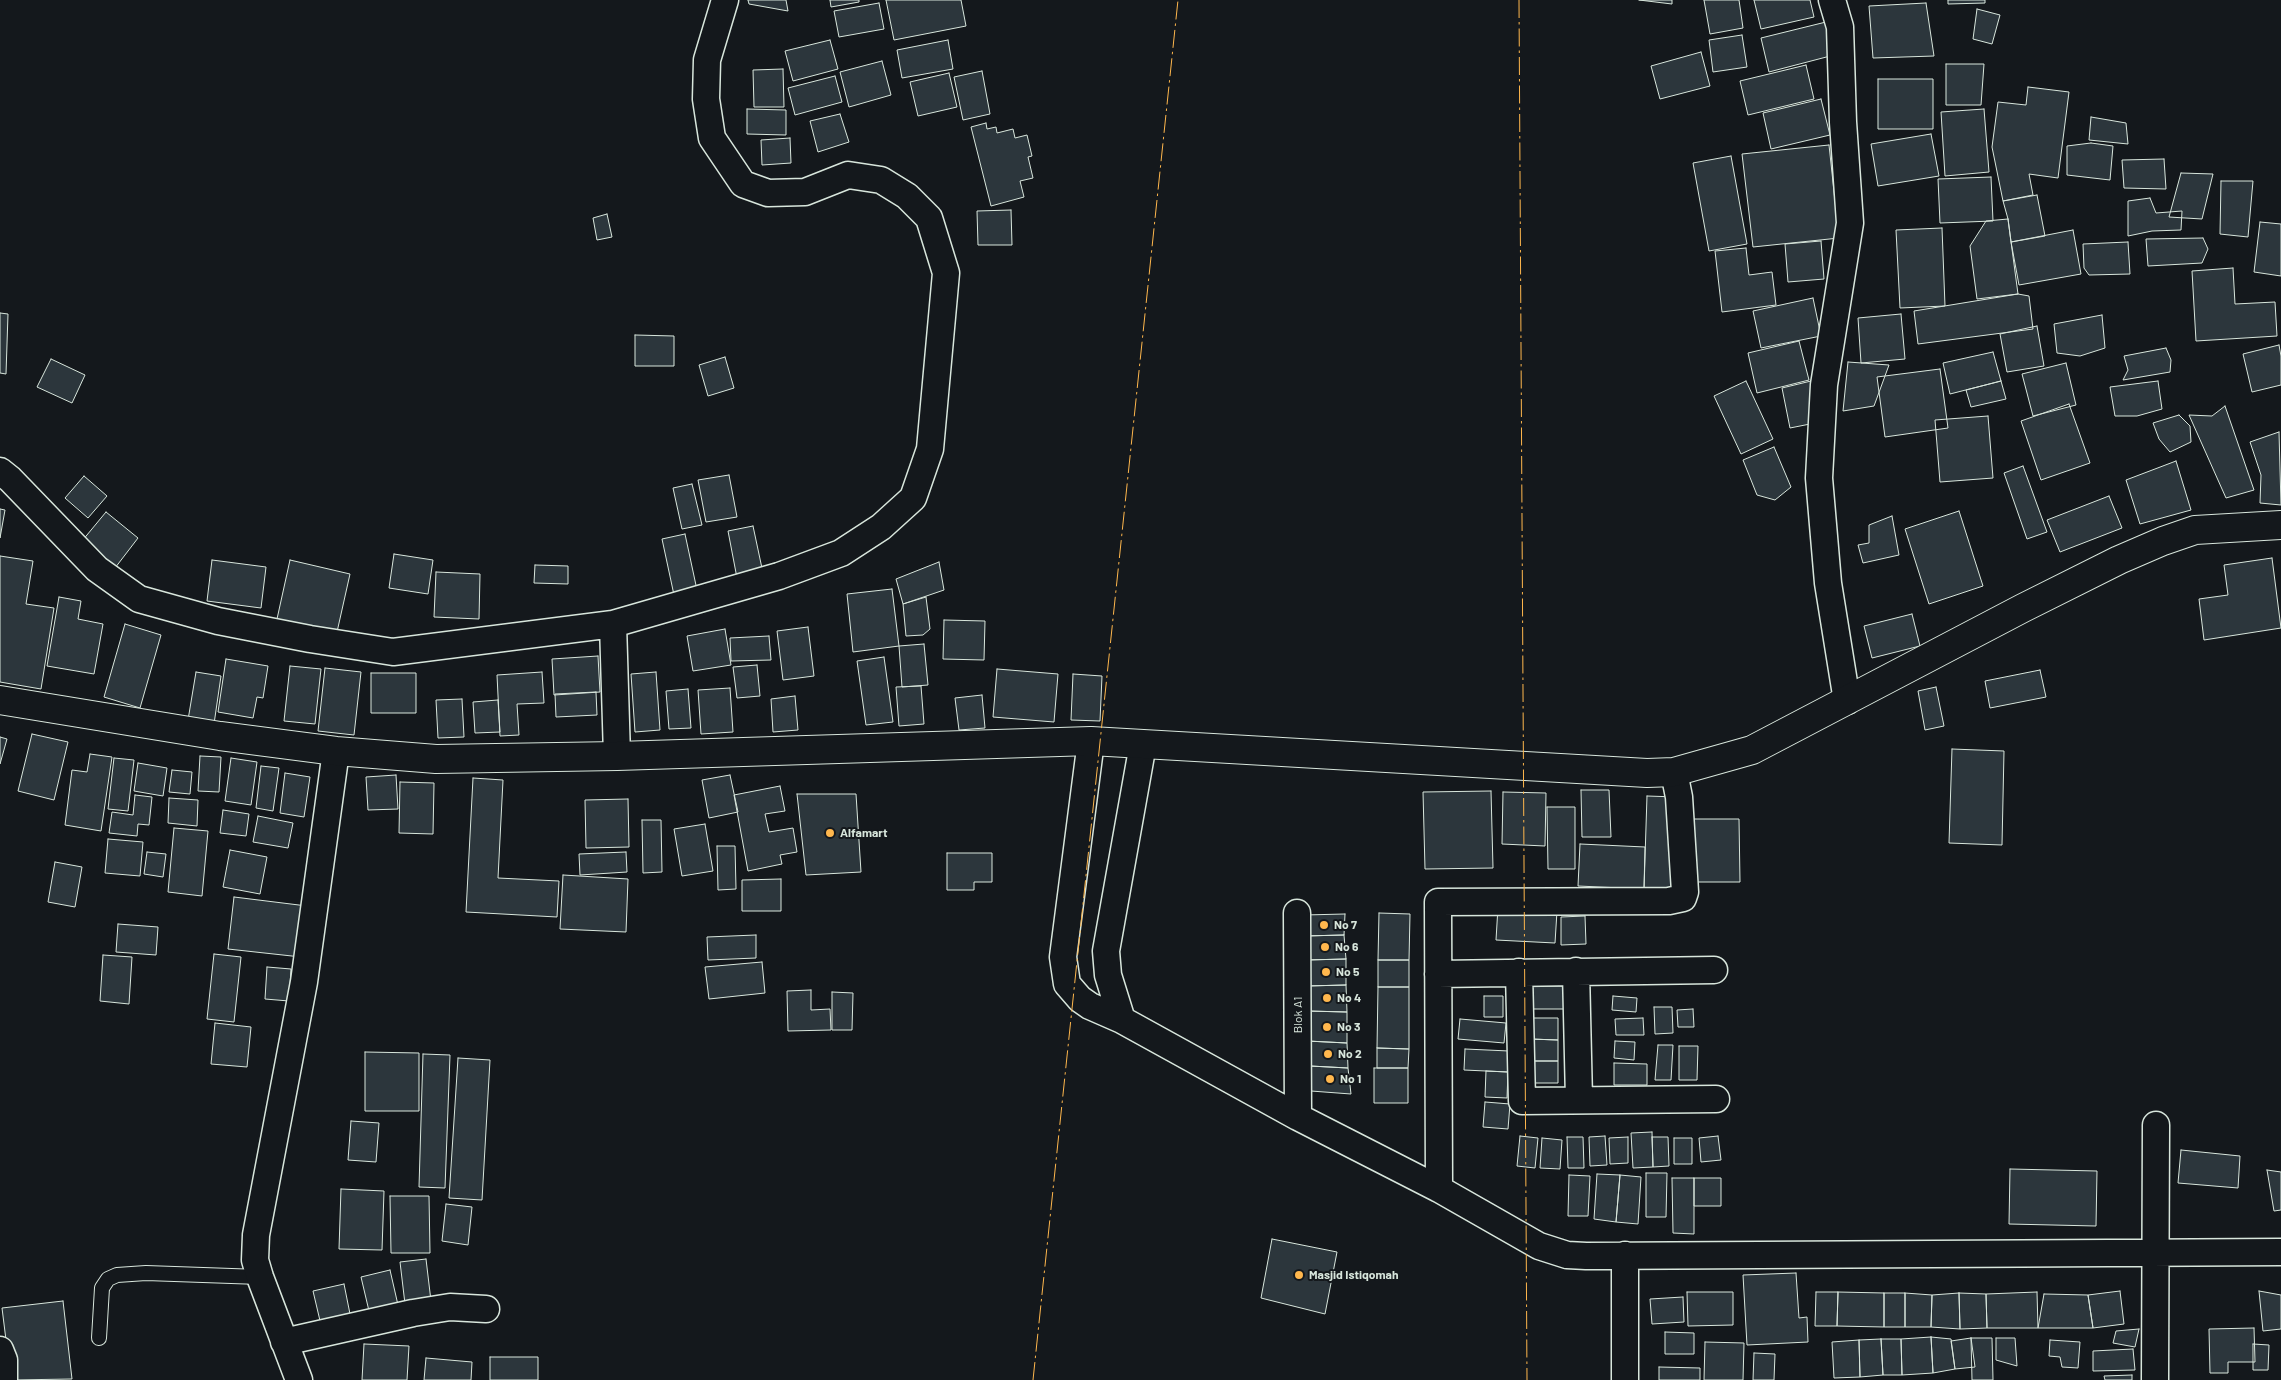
<!DOCTYPE html>
<html>
<head>
<meta charset="utf-8">
<style>
  body { margin:0 }
  canvas { display:block; background:#14181c }
</style>
</head>
<body>
<canvas width="2281" height="1380"></canvas>
<script>
const ctx = document.querySelector('canvas').getContext('2d');
ctx.lineJoin = 'round';
function paint(path, color) { ctx.fillStyle = color; ctx.fill(path, 'evenodd'); }
const shape = rows => new Path2D(rows.map(r => 'M' + r).join(''));
function trace(path, color, width, dash) { ctx.strokeStyle = color; ctx.lineWidth = width; ctx.lineCap = dash ? 'butt' : 'round'; ctx.setLineDash(dash || []); ctx.stroke(path); }
function drawText(font, color, halo, rows, align = 'center') {
  ctx.font = font + ' Barlow,sans-serif'; ctx.lineWidth = 4; ctx.setLineDash([]); ctx.textBaseline = 'middle'; ctx.strokeStyle = halo; ctx.fillStyle = color; for (const [text, x, y, turn = 0] of rows) {
    ctx.save(); ctx.translate(x, y); ctx.rotate((+turn || 0) * Math.PI / 180); ctx.textAlign = isNaN(turn) ? turn : align; if (halo) ctx.strokeText(text, 0, 0); ctx.fillText(text, 0, 0); ctx.restore();
  }
}
const building = shape([
  [748,0,786,0,788,11,749,4,748,0],
  [830,0,859,0,859,2,831,7,830,0],
  [886,0,961,0,966,26,894,40,886,0],
  [1639,0,1672,0,1672,4,1639,0],
  [1704,0,1739,0,1743,28,1710,34,1704,0],
  [1754,0,1810,0,1814,17,1761,29,1754,0],
  [1948,0,1985,0,1985,3,1948,4,1948,0],
  [879,3,884,29,839,37,834,11,879,3],
  [1926,3,1934,56,1873,58,1869,6,1926,3],
  [1977,9,2000,15,1992,44,1973,39,1977,9],
  [1826,22,1834,55,1769,72,1761,38,1826,22],
  [1742,35,1747,67,1713,72,1709,40,1742,35],
  [830,40,838,69,793,81,785,51,830,40],
  [948,40,953,69,902,78,897,50,948,40],
  [1701,52,1710,86,1660,99,1651,66,1701,52],
  [882,61,891,95,849,107,840,72,882,61],
  [1946,64,1984,64,1981,105,1946,105,1946,64],
  [1806,65,1814,99,1748,115,1740,81,1806,65],
  [783,69,784,107,754,107,753,70,783,69],
  [982,71,990,114,963,120,954,77,982,71],
  [949,73,957,107,918,116,910,82,949,73],
  [835,76,842,102,795,115,788,88,835,76],
  [1878,79,1933,79,1933,129,1878,129,1878,79],
  [2028,87,2069,92,2058,178,2029,174,2033,195,2003,201,1992,147,1998,102,2026,105,2028,87],
  [1821,99,1830,135,1771,149,1763,113,1821,99],
  [747,109,786,110,786,135,747,134,747,109],
  [1984,109,1989,172,1945,176,1941,112,1984,109],
  [840,114,849,142,818,152,810,121,840,114],
  [2091,117,2126,123,2128,144,2089,140,2091,117],
  [986,123,987,129,996,127,997,133,1013,129,1015,138,1027,135,1032,156,1028,157,1033,178,1020,181,1024,197,991,206,971,127,986,123],
  [1931,134,1939,176,1878,186,1871,144,1931,134],
  [790,138,791,163,762,165,761,140,790,138],
  [2091,143,2113,146,2110,180,2067,175,2067,146,2091,143],
  [1829,145,1839,238,1753,247,1742,154,1829,145],
  [1731,156,1747,244,1709,251,1693,163,1731,156],
  [2164,159,2166,189,2124,188,2122,160,2164,159],
  [2181,173,2213,174,2202,219,2169,217,2181,173],
  [1991,177,1993,221,1940,223,1938,179,1991,177],
  [2221,181,2253,181,2248,237,2220,234,2221,181],
  [2037,195,2045,236,2011,242,2008,219,2003,201,2037,195],
  [2150,198,2156,213,2182,211,2181,230,2152,231,2128,236,2128,201,2150,198],
  [1011,210,1012,245,978,245,977,211,1011,210],
  [607,214,612,237,597,240,593,218,607,214],
  [2008,219,2018,294,1977,299,1970,246,1986,221,2008,219],
  [2260,222,2281,224,2281,276,2254,272,2260,222],
  [1942,228,1945,306,1900,308,1896,230,1942,228],
  [2073,230,2081,274,2019,285,2011,242,2073,230],
  [2203,238,2208,249,2202,263,2148,266,2146,239,2203,238],
  [1821,241,1824,279,1788,282,1785,244,1821,241],
  [2128,242,2130,274,2089,275,2084,268,2083,244,2128,242],
  [1746,248,1749,275,1772,272,1776,305,1722,312,1715,251,1746,248],
  [2233,268,2235,304,2275,302,2277,336,2196,341,2192,271,2233,268],
  [2018,294,2029,296,2033,329,1918,344,1914,311,2018,294],
  [1813,298,1821,336,1761,348,1753,311,1813,298],
  [0,313,8,314,6,374,0,373,0,313],
  [1901,314,1905,359,1861,363,1858,318,1901,314],
  [2102,315,2105,348,2080,356,2057,353,2054,324,2102,315],
  [2037,326,2044,366,2007,372,2000,334,2037,326],
  [635,335,674,336,674,366,635,366,635,335],
  [1799,341,1809,380,1757,393,1748,353,1799,341],
  [2279,345,2281,356,2281,385,2252,392,2243,354,2279,345],
  [2166,348,2171,360,2170,372,2123,380,2128,370,2124,356,2166,348],
  [1993,352,2001,381,1950,394,1943,363,1993,352],
  [725,357,734,388,708,396,699,365,725,357],
  [51,359,85,375,72,403,37,387,51,359],
  [1848,362,1889,365,1874,406,1843,411,1848,362],
  [2066,363,2076,405,2033,416,2022,374,2066,363],
  [1940,369,1948,428,1885,437,1877,377,1940,369],
  [1746,381,1773,439,1741,454,1714,396,1746,381],
  [1811,381,1820,422,1790,428,1782,388,1811,381],
  [2001,381,2006,399,1971,407,1966,390,2001,381],
  [2158,381,2162,409,2137,416,2115,416,2110,387,2158,381],
  [2069,404,2090,463,2041,480,2021,421,2069,404],
  [2225,406,2254,490,2226,498,2189,415,2212,416,2225,406],
  [2179,415,2190,426,2191,442,2170,452,2159,439,2153,423,2179,415],
  [1988,416,1993,478,1940,482,1935,420,1988,416],
  [2279,432,2281,505,2260,503,2261,475,2250,442,2279,432],
  [1774,447,1791,487,1775,500,1757,495,1743,460,1774,447],
  [2176,461,2191,510,2140,524,2126,480,2176,461],
  [2023,466,2047,532,2027,539,2004,473,2023,466],
  [729,475,737,517,706,522,698,480,729,475],
  [84,476,107,496,88,518,65,498,84,476],
  [692,484,702,525,682,529,673,488,692,484],
  [2109,496,2122,528,2060,552,2047,520,2109,496],
  [0,509,5,510,0,538,0,509],
  [1959,511,1983,586,1929,604,1905,529,1959,511],
  [106,512,138,538,115,568,82,541,106,512],
  [1892,516,1899,555,1863,563,1858,545,1869,543,1869,525,1892,516],
  [753,526,763,573,737,578,728,531,753,526],
  [685,534,697,590,674,595,662,539,685,534],
  [394,554,433,560,428,594,389,588,394,554],
  [0,556,33,561,26,604,54,608,41,689,0,682,0,556],
  [2272,558,2281,628,2204,640,2199,599,2228,595,2224,565,2272,558],
  [212,560,266,567,261,608,207,601,212,560],
  [290,560,350,574,337,632,277,619,290,560],
  [939,562,944,590,903,604,896,579,939,562],
  [535,565,568,566,568,584,534,583,535,565],
  [436,572,480,574,479,619,434,617,436,572],
  [892,589,899,646,853,652,847,594,892,589],
  [59,597,81,601,78,619,103,624,94,674,47,666,59,597],
  [926,597,930,629,923,635,906,636,903,604,926,597],
  [1912,614,1920,646,1872,658,1864,626,1912,614],
  [944,620,985,621,984,660,943,659,944,620],
  [125,624,161,635,140,708,104,697,125,624],
  [808,627,814,676,783,680,777,631,808,627],
  [725,629,731,665,693,671,687,636,725,629],
  [769,636,771,660,731,661,730,638,769,636],
  [924,644,928,685,902,687,899,646,924,644],
  [598,656,600,692,554,695,552,659,598,656],
  [884,657,893,722,866,725,857,661,884,657],
  [226,659,268,666,263,698,257,697,253,718,218,712,226,659],
  [757,665,760,696,737,698,733,667,757,665],
  [290,666,321,669,315,724,284,721,290,666],
  [325,668,361,672,354,735,318,731,325,668],
  [997,669,1058,674,1054,722,993,717,997,669],
  [2040,670,2046,697,1990,708,1985,681,2040,670],
  [196,672,221,676,214,724,188,720,196,672],
  [542,672,544,703,517,704,519,735,500,736,497,675,542,672],
  [656,672,660,730,635,732,631,674,656,672],
  [371,673,416,673,416,713,371,713,371,673],
  [1073,674,1102,676,1100,721,1071,720,1073,674],
  [921,686,924,724,899,726,896,687,921,686],
  [1936,687,1944,726,1925,730,1918,691,1936,687],
  [730,688,733,732,701,734,698,690,730,688],
  [688,689,691,728,669,729,666,691,688,689],
  [596,692,597,715,556,717,555,694,596,692],
  [982,695,985,728,959,730,955,698,982,695],
  [795,696,798,730,773,732,771,699,795,696],
  [462,699,464,737,438,738,436,700,462,699],
  [498,700,500,732,475,733,473,702,498,700],
  [32,734,68,742,54,800,18,791,32,734],
  [0,737,7,739,0,764,0,737],
  [1952,749,2004,751,2002,845,1949,843,1952,749],
  [90,754,112,757,101,831,65,825,72,770,87,772,90,754],
  [200,756,221,757,219,792,198,791,200,756],
  [114,758,134,760,128,811,108,809,114,758],
  [231,758,257,762,251,805,225,801,231,758],
  [138,763,167,768,163,796,134,791,138,763],
  [261,766,279,768,273,811,256,808,261,766],
  [172,770,192,772,190,794,169,792,172,770],
  [285,773,310,777,304,817,280,813,285,773],
  [396,775,398,809,368,810,366,777,396,775],
  [730,775,738,812,709,818,702,780,730,775],
  [473,778,503,780,498,878,559,881,557,917,466,912,473,778],
  [400,782,434,783,433,834,399,833,400,782],
  [780,786,785,811,765,814,769,832,793,828,797,852,780,855,782,864,748,871,734,795,780,786],
  [1581,790,1609,790,1611,837,1582,837,1581,790],
  [1491,791,1493,868,1425,869,1423,792,1491,791],
  [1503,792,1546,793,1545,846,1502,844,1503,792],
  [797,794,856,794,861,872,806,875,797,794],
  [135,795,152,797,149,825,138,824,137,836,109,833,112,812,133,815,135,795],
  [1647,796,1677,797,1674,890,1644,889,1647,796],
  [169,798,198,800,197,826,168,823,169,798],
  [628,799,629,847,586,848,585,800,628,799],
  [1547,807,1575,807,1575,869,1548,869,1547,807],
  [223,810,249,814,246,836,220,833,223,810],
  [258,816,293,823,288,848,253,842,258,816],
  [1692,819,1739,819,1740,882,1693,882,1692,819],
  [642,820,661,820,662,872,643,873,642,820],
  [705,824,713,871,682,876,674,829,705,824],
  [174,828,208,831,202,896,168,892,174,828],
  [108,839,143,842,140,876,105,873,108,839],
  [1580,844,1645,847,1644,889,1578,886,1580,844],
  [717,846,735,846,736,889,718,890,717,846],
  [230,850,267,857,260,894,223,887,230,850],
  [147,852,166,854,163,877,144,874,147,852],
  [626,852,627,872,580,875,579,854,626,852],
  [947,853,992,853,992,882,974,882,974,890,947,890,947,853],
  [55,862,82,867,75,907,48,902,55,862],
  [563,875,628,879,626,932,560,929,563,875],
  [781,879,781,911,742,911,742,880,781,879],
  [234,897,307,906,301,957,228,949,234,897],
  [1498,907,1557,911,1555,943,1496,940,1498,907],
  [1379,913,1410,914,1409,960,1378,960,1379,913],
  [1345,914,1344,935,1304,936,1304,915,1345,914],
  [1585,916,1586,944,1561,945,1561,917,1585,916],
  [118,924,158,927,156,955,116,952,118,924],
  [756,935,756,958,708,960,707,937,756,935],
  [1344,935,1346,959,1306,960,1304,936,1344,935],
  [214,954,241,957,234,1022,207,1019,214,954],
  [103,955,132,957,129,1004,100,1001,103,955],
  [1346,959,1346,985,1306,986,1306,960,1346,959],
  [1378,960,1409,960,1409,987,1378,987,1378,960],
  [762,962,765,993,709,999,705,967,762,962],
  [267,967,291,969,289,1001,265,999,267,967],
  [1346,985,1347,1012,1307,1011,1306,986,1346,985],
  [1532,986,1567,986,1568,1009,1532,1009,1532,986],
  [1378,987,1409,987,1409,1049,1377,1048,1378,987],
  [811,990,811,1010,830,1009,831,1030,788,1031,787,991,811,990],
  [832,992,853,993,852,1030,832,1030,832,992],
  [1484,996,1503,996,1503,1017,1484,1017,1484,996],
  [1613,996,1637,998,1636,1012,1612,1010,1613,996],
  [1654,1007,1672,1007,1673,1033,1655,1034,1654,1007],
  [1693,1009,1694,1027,1678,1027,1677,1010,1693,1009],
  [1307,1011,1347,1012,1347,1043,1307,1041,1307,1011],
  [1530,1018,1558,1018,1558,1040,1530,1039,1530,1018],
  [1643,1018,1644,1035,1616,1035,1615,1019,1643,1018],
  [1460,1019,1506,1023,1504,1043,1458,1039,1460,1019],
  [215,1023,251,1027,247,1067,211,1064,215,1023],
  [1530,1039,1558,1040,1558,1061,1529,1061,1530,1039],
  [1307,1041,1347,1043,1348,1068,1310,1066,1307,1041],
  [1615,1041,1635,1042,1634,1060,1614,1058,1615,1041],
  [1658,1045,1673,1045,1671,1080,1655,1080,1658,1045],
  [1679,1046,1698,1046,1697,1080,1679,1080,1679,1046],
  [1377,1048,1409,1049,1408,1068,1377,1068,1377,1048],
  [1465,1049,1509,1051,1508,1072,1464,1070,1465,1049],
  [365,1052,419,1053,419,1111,365,1111,365,1052],
  [423,1054,450,1055,445,1188,419,1187,423,1054],
  [458,1058,490,1060,482,1200,449,1198,458,1058],
  [1529,1061,1558,1061,1558,1083,1529,1083,1529,1061],
  [1614,1063,1647,1064,1647,1085,1614,1085,1614,1063],
  [1310,1066,1348,1068,1351,1094,1311,1091,1310,1066],
  [1374,1068,1408,1068,1408,1103,1374,1103,1374,1068],
  [1486,1071,1508,1072,1507,1098,1485,1097,1486,1071],
  [1485,1102,1510,1104,1508,1129,1483,1127,1485,1102],
  [351,1121,379,1123,376,1162,348,1160,351,1121],
  [1652,1132,1653,1167,1633,1168,1631,1133,1652,1132],
  [1520,1136,1538,1138,1535,1168,1517,1166,1520,1136],
  [1605,1136,1607,1165,1590,1166,1589,1137,1605,1136],
  [1718,1136,1721,1160,1701,1162,1699,1138,1718,1136],
  [1567,1137,1583,1137,1584,1168,1568,1168,1567,1137],
  [1628,1137,1628,1163,1610,1164,1609,1138,1628,1137],
  [1652,1137,1668,1137,1669,1166,1653,1167,1652,1137],
  [1542,1138,1562,1140,1560,1169,1540,1168,1542,1138],
  [1674,1138,1692,1138,1692,1164,1674,1164,1674,1138],
  [2181,1150,2240,1156,2238,1188,2178,1183,2181,1150],
  [2010,1169,2097,1171,2096,1226,2009,1224,2010,1169],
  [2267,1170,2281,1172,2281,1210,2274,1211,2267,1170],
  [1646,1173,1667,1173,1666,1217,1646,1217,1646,1173],
  [1597,1174,1620,1175,1616,1222,1594,1219,1597,1174],
  [1569,1175,1590,1176,1588,1216,1568,1216,1569,1175],
  [1620,1175,1641,1177,1638,1224,1616,1222,1620,1175],
  [1672,1178,1694,1178,1694,1234,1673,1233,1672,1178],
  [1694,1178,1721,1178,1721,1206,1694,1206,1694,1178],
  [341,1189,384,1191,382,1250,339,1249,341,1189],
  [390,1196,429,1196,430,1253,391,1253,390,1196],
  [446,1204,472,1207,468,1245,442,1241,446,1204],
  [1272,1239,1337,1252,1325,1314,1261,1298,1272,1239],
  [426,1259,431,1301,405,1304,400,1262,426,1259],
  [390,1270,398,1305,369,1311,361,1277,390,1270],
  [1796,1273,1799,1318,1807,1317,1808,1342,1747,1345,1743,1275,1796,1273],
  [344,1284,351,1319,321,1325,313,1291,344,1284],
  [2120,1291,2124,1324,2093,1328,2088,1295,2120,1291],
  [2259,1291,2281,1295,2281,1329,2263,1331,2259,1291],
  [1687,1292,1733,1292,1733,1325,1688,1326,1687,1292],
  [1816,1292,1838,1292,1837,1326,1815,1326,1816,1292],
  [1838,1292,1884,1293,1884,1327,1837,1326,1838,1292],
  [2037,1292,2038,1328,1987,1328,1986,1294,2037,1292],
  [1884,1293,1905,1293,1905,1327,1884,1327,1884,1293],
  [1905,1293,1932,1295,1931,1327,1905,1327,1905,1293],
  [1959,1293,1986,1294,1987,1328,1960,1329,1959,1293],
  [1959,1293,1960,1329,1931,1327,1932,1295,1959,1293],
  [2044,1294,2088,1295,2093,1328,2038,1328,2044,1294],
  [1683,1297,1684,1322,1652,1324,1650,1299,1683,1297],
  [63,1301,72,1379,11,1380,2,1308,63,1301],
  [2254,1328,2255,1362,2228,1362,2228,1373,2210,1373,2209,1329,2254,1328],
  [2139,1329,2135,1347,2113,1343,2116,1331,2139,1329],
  [1665,1332,1694,1333,1694,1354,1665,1354,1665,1332],
  [1931,1337,1933,1373,1902,1375,1901,1339,1931,1337],
  [1931,1337,1951,1339,1955,1369,1933,1373,1931,1337],
  [1971,1338,1975,1367,1955,1369,1951,1341,1971,1338],
  [1971,1338,1992,1338,1993,1380,1972,1380,1971,1338],
  [1996,1338,2015,1338,2017,1366,1996,1360,1996,1338],
  [1881,1339,1883,1375,1860,1377,1859,1340,1881,1339],
  [1881,1339,1901,1339,1902,1375,1883,1375,1881,1339],
  [1859,1340,1860,1377,1834,1378,1832,1342,1859,1340],
  [2050,1340,2080,1342,2078,1368,2062,1367,2060,1357,2049,1356,2050,1340],
  [1705,1342,1744,1343,1743,1380,1704,1380,1705,1342],
  [364,1344,409,1346,407,1380,362,1380,364,1344],
  [2253,1344,2269,1345,2268,1370,2253,1370,2253,1344],
  [2133,1349,2135,1370,2093,1371,2093,1351,2133,1349],
  [1754,1353,1775,1354,1774,1380,1753,1380,1754,1353],
  [490,1357,538,1357,538,1380,490,1380,490,1357],
  [426,1358,472,1362,471,1380,424,1380,426,1358],
  [1659,1367,1700,1368,1700,1380,1659,1380,1659,1367],
  [2132,1375,2132,1380,2105,1380,2104,1376,2132,1375]
]);
const lane = shape([
  [99,1338,102,1288,108,1279,117,1275,146,1273,260,1277]
]);
const street = shape([
  [1832,0,1840,27,1843,122,1850,223,1824,385,1819,478,1828,583,1847,701],
  [0,471,10,479,97,569,139,599,218,621,310,639,393,652,613,624,779,576,841,553,881,527,913,498,930,449,946,273,929,218,907,196,881,180,848,175,805,192,768,193,743,184,712,138,706,99,707,60,725,0],
  [613,624,617,756],
  [1091,741,1063,957,1067,984,1080,999,1090,1006,1122,1020,1298,1117,1439,1189,1539,1246,1567,1255,1586,1256,2281,1252],
  [1297,913,1298,1117],
  [1576,971,1579,1100],
  [1519,972,1522,1101,1716,1099],
  [1438,974,1714,970],
  [1122,1020,1108,975,1106,951,1143,744],
  [1439,1189,1438,902,1669,901,1683,898,1685,892,1679,797,1674,772],
  [1625,1255,1625,1380],
  [284,1342,413,1313,450,1307,486,1309],
  [0,1350,4,1360,4,1380],
  [299,1380,260,1277,255,1260,256,1235,304,982,336,751],
  [2155,1380,2156,1125]
]);
const secondary = shape([
  [0,700,220,736,336,751,436,759,617,756,1091,741,1647,773,1674,772,1752,750,2023,608,2119,560,2163,541,2195,530,2281,525]
]);
const power = shape([
  [1519,0,1527,1380],
  [1033,1380,1178,0]
]);
const markers = [
  [830,833,5,"#ffb74d"],
  [1324,925,5,"#ffb74d"],
  [1325,947,5,"#ffb74d"],
  [1326,972,5,"#ffb74d"],
  [1327,998,5,"#ffb74d"],
  [1327,1027,5,"#ffb74d"],
  [1328,1054,5,"#ffb74d"],
  [1330,1079,5,"#ffb74d"],
  [1299,1275,5,"#ffb74d"]
];
const poiNames = [
  ["Alfamart",840,833],
  ["No 7",1334,925],
  ["No 6",1335,947],
  ["No 5",1336,972],
  ["No 4",1337,998],
  ["No 3",1337,1027],
  ["No 2",1338,1054],
  ["No 1",1340,1079],
  ["Masjid Istiqomah",1309,1275]
];
const streetNames = [
  ["Blok A1",1298,1015,-90]
];
paint(building, '#2c363c');
trace(building, '#d8e6dc', 1);
trace(lane, '#d8e6dc', 16);
trace(street, '#d8e6dc', 29);
trace(secondary, '#d8e6dc', 30);
trace(lane, '#14181c', 14);
trace(street, '#14181c', 26);
trace(secondary, '#14181c', 28);
trace(power, '#ffb74d', 1, [18, 4, 2.5, 4]);
for (const [x, y, r, color] of markers) { const dot = new Path2D(); dot.arc(x, y, r, 0, 2 * Math.PI); ctx.fillStyle = color; ctx.fill(dot); trace(dot, '#14181c', 2); }
drawText('bold 12px', '#d8e6dc', '#14181c', poiNames, 'left');
drawText('12px', '#d8e6dc', '#14181c', streetNames);
</script>
</body>
</html>
